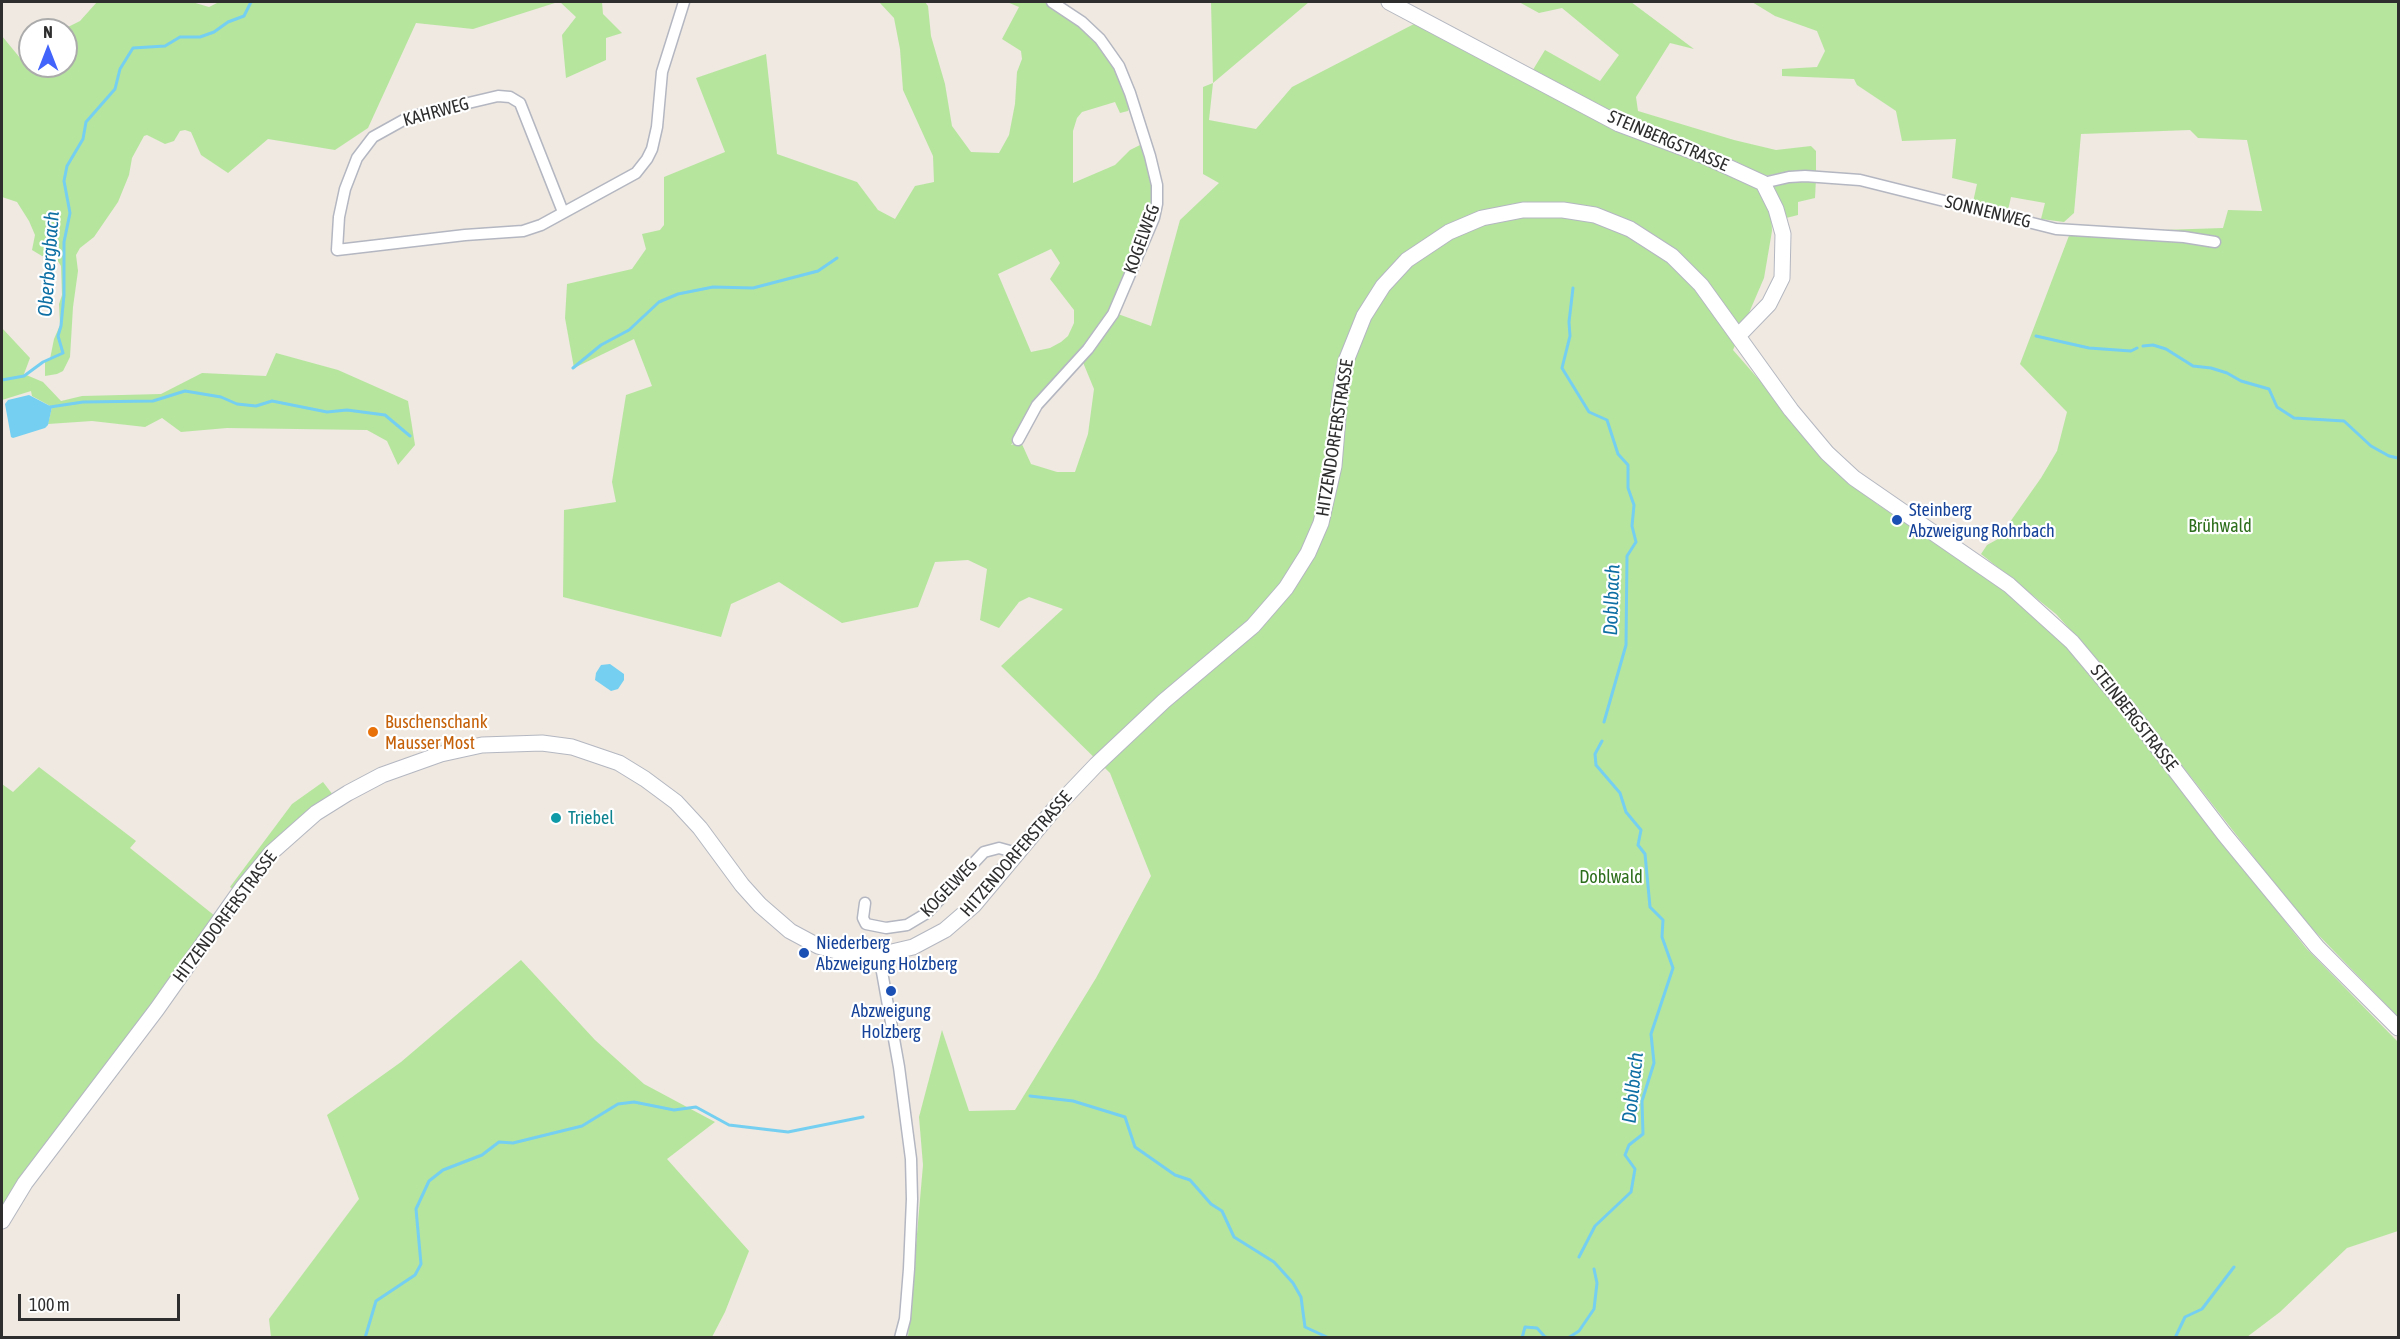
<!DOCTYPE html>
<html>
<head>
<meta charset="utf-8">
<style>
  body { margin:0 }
  #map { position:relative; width:2400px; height:1339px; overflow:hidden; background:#efe9e1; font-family:"Asap Condensed",sans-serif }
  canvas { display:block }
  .frame { position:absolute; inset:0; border:3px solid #2e2e2e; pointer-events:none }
  .north { position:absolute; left:18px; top:18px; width:60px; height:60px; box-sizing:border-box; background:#fff; border:2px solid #ababab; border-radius:50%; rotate:0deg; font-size:16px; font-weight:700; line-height:24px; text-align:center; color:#2e2e2e }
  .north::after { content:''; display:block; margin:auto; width:21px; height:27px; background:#4264fb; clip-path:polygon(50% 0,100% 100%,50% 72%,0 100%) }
  .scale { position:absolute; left:18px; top:1294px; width:162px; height:27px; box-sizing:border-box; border:3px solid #2e2e2e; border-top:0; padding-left:8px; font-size:18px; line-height:21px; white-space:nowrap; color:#2e2e2e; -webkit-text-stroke:4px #fff; paint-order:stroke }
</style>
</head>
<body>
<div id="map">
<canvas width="2400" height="1339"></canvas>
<div class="frame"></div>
<div class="north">N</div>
<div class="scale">100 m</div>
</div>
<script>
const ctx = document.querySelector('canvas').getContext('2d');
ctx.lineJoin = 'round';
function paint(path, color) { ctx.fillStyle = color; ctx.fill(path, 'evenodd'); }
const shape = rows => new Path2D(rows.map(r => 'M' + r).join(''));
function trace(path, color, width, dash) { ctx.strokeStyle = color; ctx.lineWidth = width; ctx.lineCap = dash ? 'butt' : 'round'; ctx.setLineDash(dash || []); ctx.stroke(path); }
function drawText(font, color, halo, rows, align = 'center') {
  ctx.font = font + ' "Asap Condensed",sans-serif'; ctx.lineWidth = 4.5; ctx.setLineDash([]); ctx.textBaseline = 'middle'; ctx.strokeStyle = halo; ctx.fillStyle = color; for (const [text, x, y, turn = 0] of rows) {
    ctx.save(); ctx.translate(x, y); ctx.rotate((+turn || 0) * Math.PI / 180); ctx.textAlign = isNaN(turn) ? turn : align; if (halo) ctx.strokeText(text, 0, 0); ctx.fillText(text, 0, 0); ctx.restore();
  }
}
const green = shape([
  [97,2,192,2,209,7,219,2,558,2,473,29,416,23,368,128,335,150,268,139,228,173,201,155,191,132,185,130,180,131,174,141,165,144,147,135,144,136,132,158,129,175,118,202,94,237,80,248,76,255,78,271,73,307,70,357,63,371,57,374,45,376,45,361,50,359,54,339,60,325,59,304,62,295,61,266,56,258,42,256,32,250,35,235,29,221,17,202,2,197,2,36,25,64,30,62,30,66,66,66,66,30,62,30,80,21],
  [560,2,602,2,603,14,622,33,606,38,606,60,566,78,562,35,576,17],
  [879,2,925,2,928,6,931,36,945,84,952,126,971,152,999,153,1009,135,1015,104,1017,72,1022,59,1021,51,1002,39,1019,7,1007,2,1048,2,1080,24,1111,57,1131,102,1128,111,1120,113,1115,102,1082,112,1077,118,1073,131,1073,183,1115,165,1130,150,1144,143,1155,204,1110,313,1011,445,1021,442,1031,464,1057,472,1075,472,1088,434,1094,389,1082,360,1118,314,1151,326,1180,220,1219,183,1203,174,1203,87,1213,83,1211,2,1309,2,1213,83,1209,120,1256,129,1292,87,1414,24,1619,124,1758,186,1771,210,1772,231,1764,278,1733,350,1831,462,1877,504,1961,558,2032,610,2092,675,2306,948,2398,1042,2398,1231,2347,1248,2280,1312,2247,1337,908,1337,923,1165,919,1117,942,1030,969,1111,1015,1110,1096,978,1151,876,1110,773,1001,666,1063,609,1029,597,1019,602,999,628,980,620,987,569,968,560,935,562,918,607,842,623,779,582,731,604,721,637,563,597,564,510,616,502,612,482,626,395,652,386,634,339,574,368,565,318,567,284,632,269,646,249,642,234,660,230,664,225,664,177,725,152,696,78,766,54,777,154,857,182,878,210,895,219,915,186,934,182,933,156,903,90,900,49,894,18],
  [1051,249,1060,263,1050,279,1074,310,1074,323,1068,336,1061,342,1050,348,1031,352,998,274],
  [1519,2,1631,2,1694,49,1670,43,1636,97,1638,111,1734,140,1776,150,1811,146,1816,151,1816,171,1792,171,1759,177,1737,162,1646,130,1531,73,1545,50,1600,81,1619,55,1562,8,1539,13],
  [1752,2,2398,2,2398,1017,2300,916,2111,675,2056,614,1981,554,1987,545,1998,539,2041,478,2057,451,2067,412,2020,364,2070,233,2223,228,2228,210,2262,211,2247,140,2198,138,2190,130,2081,134,2074,213,2064,222,2041,219,2045,203,2011,197,2008,210,1973,202,1977,184,1952,178,1956,139,1902,141,1896,111,1857,85,1854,79,1782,76,1782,69,1817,67,1825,51,1817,31,1775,16],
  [1816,179,1815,198,1798,202,1798,215,1786,218,1774,188,1776,183],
  [2,328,30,358,24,374,43,382,61,401,82,396,161,394,202,373,266,376,276,353,338,370,408,401,415,445,398,465,387,441,367,430,227,428,181,432,162,418,145,427,92,421,48,424,52,407,32,396,31,391,2,400],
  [39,767,136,841,130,848,215,916,2,1210,2,784,13,792],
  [323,782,333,795,234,890,230,887,292,804],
  [521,960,595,1040,644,1084,715,1122,667,1159,749,1251,725,1312,712,1337,271,1337,269,1319,359,1199,327,1115,401,1062]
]);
const water = shape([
  [29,395,52,407,48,425,45,428,13,438,11,437,5,404,8,400],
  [610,664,624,674,624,680,618,689,611,691,595,680,596,673,601,665]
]);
const stream = shape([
  [1573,288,1569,322,1570,336,1562,368,1589,412,1607,420,1618,454,1628,465,1628,488,1634,505,1632,526,1636,542,1627,556,1626,645,1604,722],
  [2036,336,2089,348,2131,351,2137,348],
  [2143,346,2153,345,2166,349,2193,366,2211,368,2227,373,2241,381,2269,389,2277,407,2294,418,2344,421,2371,446,2389,456,2398,458],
  [573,368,601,345,629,330,659,302,678,294,713,287,753,288,818,271,837,258],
  [2,380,24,376,43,362,63,353,58,336,61,326,64,295,64,242,70,213,64,181,67,166,83,139,86,122,115,89,120,69,133,48,165,46,180,37,200,37,214,32,228,22,244,16,251,2],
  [50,407,83,402,153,401,185,391,221,397,237,404,256,406,272,401,327,412,347,410,385,415,410,436],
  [1030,1096,1073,1101,1125,1117,1135,1147,1175,1175,1190,1180,1211,1204,1222,1211,1234,1237,1274,1262,1293,1283,1301,1297,1305,1327,1329,1338],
  [1579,1257,1595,1226,1631,1192,1635,1169,1625,1155,1629,1145,1643,1134,1642,1101,1654,1063,1651,1034,1673,968,1662,937,1663,920,1650,907,1645,854,1638,845,1641,830,1626,812,1620,793,1596,765,1595,754,1602,741],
  [365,1338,376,1301,415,1275,421,1264,416,1209,429,1181,443,1170,482,1155,499,1142,513,1143,582,1126,618,1104,634,1102,674,1110,696,1107,729,1125,788,1132,863,1117],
  [1522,1338,1525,1327,1537,1328,1545,1337,1551,1338],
  [1568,1338,1579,1331,1594,1309,1597,1283,1594,1269],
  [2175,1338,2185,1317,2202,1309,2234,1267]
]);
const minor = shape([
  [1763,183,1789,177,1805,176,1860,180,2056,229,2184,237,2215,242],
  [563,212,520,103,510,97,498,96,409,117,373,137,357,158,345,189,339,217,337,250,465,235,523,231,541,225,636,173,647,159,652,149,657,127,662,72,684,2],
  [1018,440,1037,405,1088,349,1113,314,1154,218,1157,204,1157,185,1150,156,1130,93,1119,66,1100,39,1082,22,1052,2],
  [865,903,863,918,866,924,886,928,907,925,927,913,984,852,999,848,1017,853],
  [879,955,899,1067,911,1159,912,1199,909,1269,905,1319,900,1338]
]);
const secondary = shape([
  [1389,2,1619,124,1702,155,1763,183,1776,209,1783,234,1782,278,1769,304,1738,336],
  [2,1221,25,1183,157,1009,243,887,272,852,316,813,348,793,382,775,441,754,482,745,542,743,572,747,619,763,645,779,676,802,700,828,742,885,760,905,790,931,818,946,844,953,879,955,913,947,945,930,974,905,1056,807,1096,765,1164,701,1253,626,1286,588,1308,553,1321,523,1334,466,1340,394,1346,361,1364,316,1383,286,1407,260,1449,232,1482,218,1523,210,1563,210,1595,215,1630,229,1672,256,1701,285,1791,410,1827,453,1854,478,2009,585,2072,642,2129,710,2224,834,2317,947,2398,1028]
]);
const markers = [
  [1897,520,6,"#1a4fb4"],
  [373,732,6,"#e8710a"],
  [556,818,6,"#0f9aa8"],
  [804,953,6,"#1a4fb4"],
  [891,991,6,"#1a4fb4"]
];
const streetNames = [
  ["KAHRWEG",436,112,-15],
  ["STEINBERGSTRASSE",1668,141,23],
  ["SONNENWEG",1988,212,14],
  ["KOGELWEG",1142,239,-70],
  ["HITZENDORFERSTRASSE",1335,438,-81],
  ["STEINBERGSTRASSE",2134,718,52],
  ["HITZENDORFERSTRASSE",1016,854,-49],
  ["KOGELWEG",949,888,-46],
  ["HITZENDORFERSTRASSE",225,917,-53]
];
const transitNames = [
  ["Steinberg",1909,510],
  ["Abzweigung Rohrbach",1909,531],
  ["Niederberg",816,943],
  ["Abzweigung Holzberg",816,964],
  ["Abzweigung",891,1011,"center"],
  ["Holzberg",891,1032,"center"]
];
const parkNames = [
  ["Brühwald",2220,526],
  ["Doblwald",1611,877]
];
const foodNames = [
  ["Buschenschank",385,722],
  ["Mausser Most",385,743]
];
const cultureNames = [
  ["Triebel",568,818]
];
const waterNames = [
  ["Oberbergbach",49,264,-86],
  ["Doblbach",1612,600,-88],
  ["Doblbach",1633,1088,-84]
];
paint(green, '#b6e59e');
paint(water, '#75cff0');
trace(stream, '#75cff0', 3);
trace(minor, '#b4b7c1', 13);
trace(secondary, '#b4b7c1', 17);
trace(minor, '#fff', 10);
trace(secondary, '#fff', 15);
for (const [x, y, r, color] of markers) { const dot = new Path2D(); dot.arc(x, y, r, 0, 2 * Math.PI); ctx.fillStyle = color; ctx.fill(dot); trace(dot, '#fff', 2); }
drawText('18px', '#2e2e2e', '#fff', streetNames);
drawText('18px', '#164399', '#fff', transitNames, 'left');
drawText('18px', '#2c6e1b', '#fff', parkNames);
drawText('18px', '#c56008', '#fff', foodNames, 'left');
drawText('18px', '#0d838f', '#fff', cultureNames, 'left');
drawText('italic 20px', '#0d6fa3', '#fff', waterNames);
</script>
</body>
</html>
